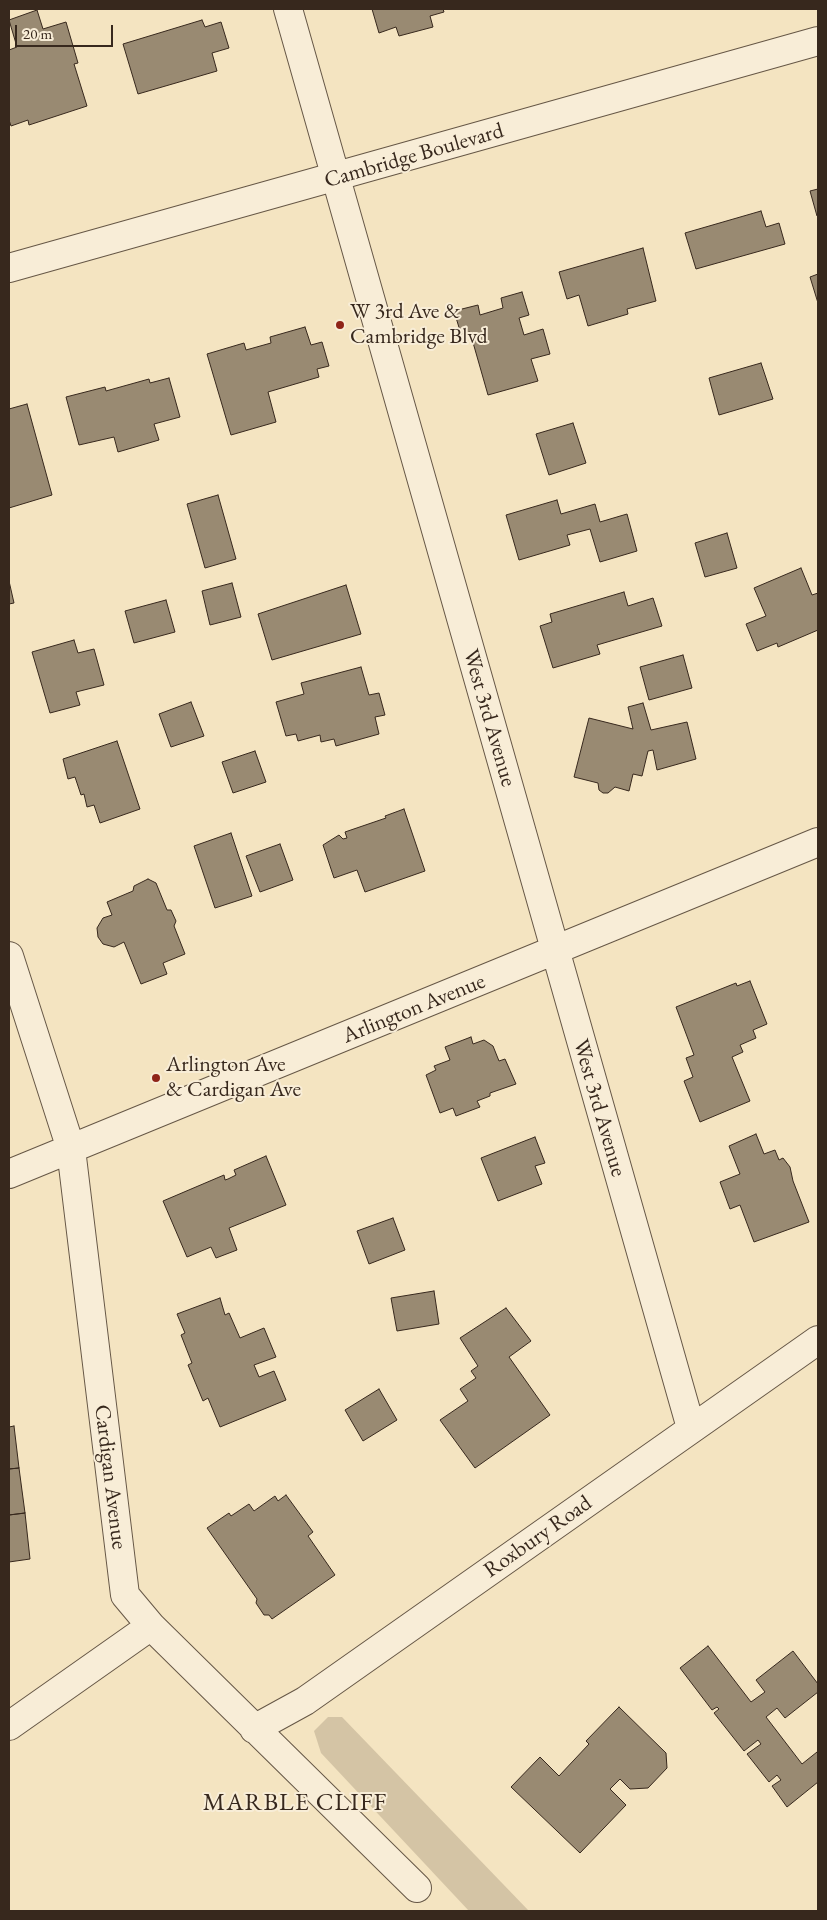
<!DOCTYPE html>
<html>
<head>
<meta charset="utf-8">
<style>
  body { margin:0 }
  #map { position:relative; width:827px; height:1920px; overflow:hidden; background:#f4e4c1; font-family:"EB Garamond",serif }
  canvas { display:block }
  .frame { position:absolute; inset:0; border:10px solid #37281d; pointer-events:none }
  .scale { position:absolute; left:15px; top:25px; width:98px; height:22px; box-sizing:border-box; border:2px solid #37281d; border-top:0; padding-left:6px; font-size:15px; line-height:18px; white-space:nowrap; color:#37281d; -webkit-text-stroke:4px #f8edd7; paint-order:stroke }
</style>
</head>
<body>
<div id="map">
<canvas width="827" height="1920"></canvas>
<div class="frame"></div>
<div class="scale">20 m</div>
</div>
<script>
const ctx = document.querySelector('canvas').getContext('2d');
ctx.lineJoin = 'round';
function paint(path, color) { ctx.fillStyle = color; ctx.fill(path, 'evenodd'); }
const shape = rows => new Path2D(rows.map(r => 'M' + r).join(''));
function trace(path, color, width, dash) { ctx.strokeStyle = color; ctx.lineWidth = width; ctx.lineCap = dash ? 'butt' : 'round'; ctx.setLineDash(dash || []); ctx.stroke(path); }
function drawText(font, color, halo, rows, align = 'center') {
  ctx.font = font + ' "EB Garamond",serif'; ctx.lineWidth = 4; ctx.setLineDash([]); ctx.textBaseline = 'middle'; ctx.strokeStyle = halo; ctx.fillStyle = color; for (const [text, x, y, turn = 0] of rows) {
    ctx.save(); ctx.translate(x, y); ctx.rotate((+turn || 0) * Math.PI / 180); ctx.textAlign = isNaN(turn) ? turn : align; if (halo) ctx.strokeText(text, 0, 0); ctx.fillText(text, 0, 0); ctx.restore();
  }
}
const green = shape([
  [328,1717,342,1717,529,1911,469,1911,321,1753,314,1731]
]);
const building = shape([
  [372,9,443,9,444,12,430,16,433,27,399,36,396,27,379,33,372,9],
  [37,10,43,29,66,22,78,63,74,64,87,106,29,125,28,120,11,126,9,120,9,50,17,47,9,20,37,10],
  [202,20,205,27,221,22,229,48,212,53,217,71,138,94,123,44,202,20],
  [818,189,818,215,817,216,810,191,818,189],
  [761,211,766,227,779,223,785,244,696,269,685,233,761,211],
  [643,248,656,301,627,309,628,314,588,326,579,295,567,299,559,272,643,248],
  [818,274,818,303,810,277,818,274],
  [522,292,529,315,519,318,524,335,543,329,550,354,531,359,538,381,488,395,470,332,461,334,454,311,478,305,480,315,503,308,501,298,522,292],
  [305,327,311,345,322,342,329,366,317,369,319,377,268,392,276,422,231,435,207,354,244,343,246,350,271,343,270,337,305,327],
  [761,363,773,399,719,415,709,378,761,363],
  [169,378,180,417,154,424,159,440,118,452,114,437,79,445,66,397,105,387,106,391,149,379,150,383,169,378],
  [27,404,52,495,9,508,9,409,27,404],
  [573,423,586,463,549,475,536,434,573,423],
  [218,495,236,559,205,568,187,504,218,495],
  [557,500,561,514,595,504,600,522,627,514,637,551,600,562,590,529,567,535,570,545,519,560,506,515,557,500],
  [727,533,737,568,705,577,695,543,727,533],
  [801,568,812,595,818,593,818,630,778,647,777,643,757,651,746,624,766,616,754,588,801,568],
  [9,581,14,603,9,604,9,581],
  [232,583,241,617,210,625,202,591,232,583],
  [346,585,361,634,272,660,258,614,346,585],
  [624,592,628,606,653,598,662,626,597,645,600,654,553,668,540,626,552,622,550,614,624,592],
  [166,600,175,632,134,643,125,611,166,600],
  [74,640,78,653,94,649,104,685,76,692,80,705,50,713,32,652,74,640],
  [683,655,692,688,649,700,640,667,683,655],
  [361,667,369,695,379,693,385,715,375,717,379,734,336,746,334,739,321,742,320,735,298,741,296,734,286,736,276,702,304,694,301,683,361,667],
  [191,702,204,736,171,747,159,714,191,702],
  [643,703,651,730,687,722,696,759,657,770,653,750,648,751,642,776,633,774,629,791,615,787,608,793,603,793,599,790,598,783,574,777,589,718,633,729,628,707,643,703],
  [117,741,140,809,100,823,94,805,87,807,84,794,81,795,75,777,68,779,63,759,117,741],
  [255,751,266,782,233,793,222,762,255,751],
  [404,809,425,871,365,892,357,870,334,878,323,845,339,835,343,839,347,838,345,832,386,818,385,816,404,809],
  [231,833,252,896,215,908,194,846,231,833],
  [280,844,293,880,260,892,246,856,280,844],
  [148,879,156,883,167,910,171,910,176,921,174,926,185,954,163,963,167,974,141,984,124,942,114,947,103,944,98,937,97,928,103,918,112,915,107,902,133,891,134,886,148,879],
  [750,981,767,1024,753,1030,756,1038,740,1045,743,1052,732,1057,750,1101,700,1122,684,1081,693,1077,686,1058,694,1055,676,1007,736,983,737,986,750,981],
  [471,1037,473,1044,484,1040,493,1046,499,1061,505,1059,516,1084,490,1093,490,1096,477,1101,480,1107,456,1116,453,1108,440,1113,426,1075,436,1070,434,1066,450,1060,445,1047,471,1037],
  [756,1134,764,1154,775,1150,779,1160,783,1158,790,1167,793,1181,809,1222,754,1242,740,1205,730,1209,720,1182,740,1174,729,1146,756,1134],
  [535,1137,545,1163,535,1166,542,1184,498,1201,481,1158,535,1137],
  [266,1156,286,1205,229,1228,237,1250,216,1258,211,1247,187,1257,163,1201,224,1175,225,1180,228,1179,236,1175,234,1170,266,1156],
  [393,1218,405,1250,369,1264,357,1231,393,1218],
  [434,1291,439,1324,397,1331,391,1298,434,1291],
  [220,1298,225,1315,229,1313,240,1338,264,1328,276,1357,254,1365,259,1377,274,1371,286,1400,220,1427,208,1398,203,1401,188,1365,192,1363,181,1335,185,1333,177,1314,220,1298],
  [506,1308,531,1341,509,1357,550,1415,475,1468,440,1420,468,1401,460,1389,476,1378,471,1371,478,1366,460,1338,506,1308],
  [379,1389,397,1420,363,1441,345,1410,379,1389],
  [14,1426,19,1468,9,1469,9,1427,14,1426],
  [19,1468,25,1513,9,1515,9,1469,19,1468],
  [286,1495,313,1532,308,1536,335,1575,272,1619,269,1615,264,1615,256,1603,257,1599,207,1528,229,1513,231,1516,249,1504,254,1511,275,1496,278,1501,286,1495],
  [25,1513,30,1559,9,1562,9,1515,25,1513],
  [708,1646,751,1702,765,1692,756,1680,793,1651,818,1684,818,1692,785,1718,777,1708,766,1717,802,1764,817,1752,818,1754,818,1782,787,1807,772,1786,781,1780,777,1775,769,1782,747,1754,761,1744,758,1740,744,1751,714,1713,719,1709,717,1707,712,1710,680,1668,708,1646],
  [619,1707,666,1753,667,1768,648,1788,630,1789,620,1779,610,1789,626,1805,580,1853,511,1787,540,1757,559,1776,589,1744,586,1741,619,1707]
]);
const minor = shape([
  [288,9,691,1428],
  [9,268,818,41],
  [9,956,71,1149,125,1595,151,1626,417,1888],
  [9,1174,818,842],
  [9,1726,151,1626],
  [254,1729,305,1701,818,1340]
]);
const markers = [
  [340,325,5,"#8f2418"],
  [156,1078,5,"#8f2418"]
];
const streetNames = [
  ["Cambridge Boulevard",414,156,-16],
  ["West 3rd Avenue",489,718,74],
  ["Arlington Avenue",414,1009,-22],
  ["West 3rd Avenue",599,1108,74],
  ["Cardigan Avenue",110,1477,83],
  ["Roxbury Road",538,1537,-35]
];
const poiNames = [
  ["W 3rd Ave &",350,312],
  ["Cambridge Blvd",350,337],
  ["Arlington Ave",166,1065],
  ["& Cardigan Ave",166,1090]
];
const quarterNames = [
  ["MARBLE CLIFF",295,1803]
];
paint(green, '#d4c4a5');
paint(building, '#998a72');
trace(building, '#37281d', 1);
trace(minor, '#665746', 30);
trace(minor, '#f8edd7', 28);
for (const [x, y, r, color] of markers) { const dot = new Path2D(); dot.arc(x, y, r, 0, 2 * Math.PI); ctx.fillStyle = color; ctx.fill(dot); trace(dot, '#f8edd7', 2); }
drawText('22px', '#37281d', '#f8edd7', streetNames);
drawText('22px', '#37281d', '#f8edd7', poiNames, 'left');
ctx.letterSpacing = '1px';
drawText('25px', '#37281d', '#f8edd7', quarterNames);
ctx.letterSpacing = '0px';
</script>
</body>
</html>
